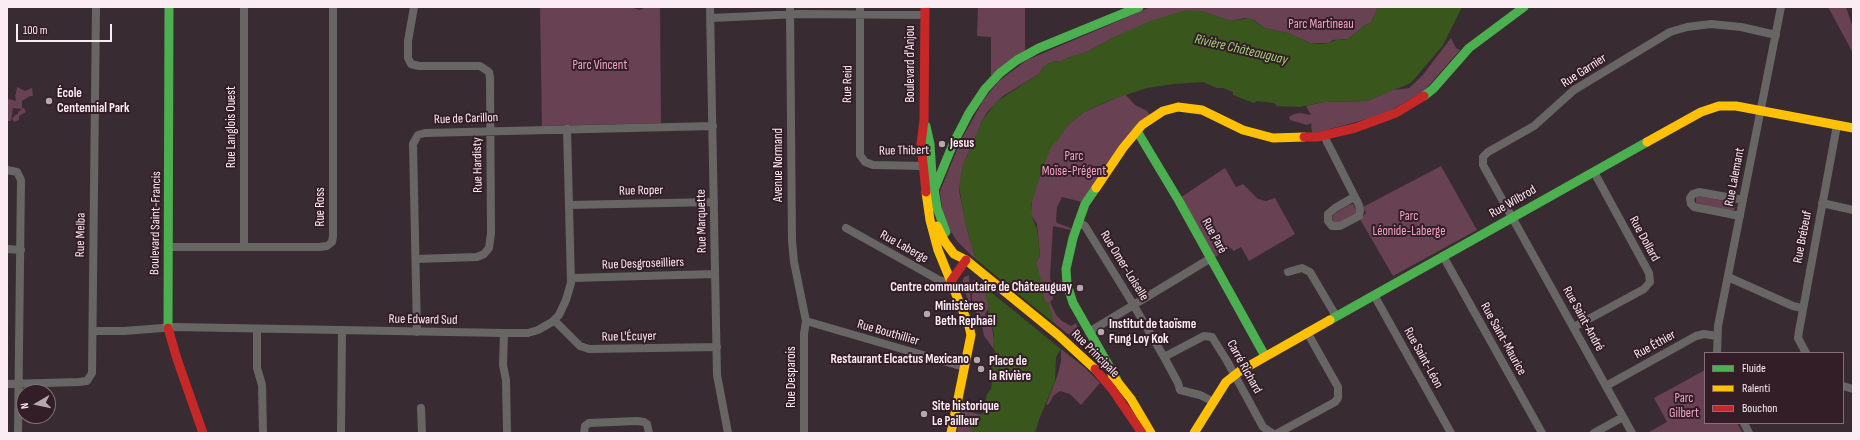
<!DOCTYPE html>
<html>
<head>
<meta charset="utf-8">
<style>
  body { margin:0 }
  #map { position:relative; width:1860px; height:440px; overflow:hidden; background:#382c32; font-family:"Sofia Sans Condensed",sans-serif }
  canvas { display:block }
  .frame { position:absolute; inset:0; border:8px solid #fbebf2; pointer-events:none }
  .legend { position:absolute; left:1704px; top:352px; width:140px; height:72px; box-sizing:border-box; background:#331d27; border:1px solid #836f78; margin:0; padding:5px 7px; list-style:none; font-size:12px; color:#fbebf2 }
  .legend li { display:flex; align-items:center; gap:8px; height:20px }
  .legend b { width:20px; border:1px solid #836f78 }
  .north { position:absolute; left:16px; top:384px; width:40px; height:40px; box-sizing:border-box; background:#331d27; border:1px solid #836f78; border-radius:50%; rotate:261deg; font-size:11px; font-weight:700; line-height:16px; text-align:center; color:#fbebf2 }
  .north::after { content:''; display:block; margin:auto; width:14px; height:18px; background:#b7a8af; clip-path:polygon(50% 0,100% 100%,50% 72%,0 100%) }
  .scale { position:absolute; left:16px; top:24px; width:96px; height:18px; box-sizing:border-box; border:2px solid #fbebf2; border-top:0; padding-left:5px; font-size:12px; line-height:14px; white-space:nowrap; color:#fbebf2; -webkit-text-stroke:3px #331d27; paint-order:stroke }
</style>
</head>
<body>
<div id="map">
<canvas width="1860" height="440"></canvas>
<div class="frame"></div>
<ul class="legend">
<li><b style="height:5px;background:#4caf50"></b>Fluide</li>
<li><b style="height:5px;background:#ffc107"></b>Ralenti</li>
<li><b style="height:5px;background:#c62828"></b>Bouchon</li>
</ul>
<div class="north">N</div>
<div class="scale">100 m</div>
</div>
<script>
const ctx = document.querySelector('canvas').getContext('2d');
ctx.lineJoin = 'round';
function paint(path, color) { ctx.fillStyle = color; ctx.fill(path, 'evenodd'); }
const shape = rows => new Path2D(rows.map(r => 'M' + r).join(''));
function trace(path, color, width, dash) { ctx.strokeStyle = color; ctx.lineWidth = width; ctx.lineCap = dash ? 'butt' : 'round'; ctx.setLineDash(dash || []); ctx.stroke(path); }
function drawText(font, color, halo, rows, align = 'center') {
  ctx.font = font + ' "Sofia Sans Condensed",sans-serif'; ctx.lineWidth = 4; ctx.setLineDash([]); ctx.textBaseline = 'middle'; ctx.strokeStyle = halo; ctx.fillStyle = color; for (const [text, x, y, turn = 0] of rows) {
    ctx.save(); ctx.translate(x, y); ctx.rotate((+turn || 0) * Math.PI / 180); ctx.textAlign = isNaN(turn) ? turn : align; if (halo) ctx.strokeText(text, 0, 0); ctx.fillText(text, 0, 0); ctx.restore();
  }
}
const green = shape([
  [540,7,630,7,640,10,646,7,660,7,661,123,542,126],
  [978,7,1025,7,1025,50,991,76,991,37,977,36],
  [1151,7,1378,7,1371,23,1365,25,1348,39,1333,40,1329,43,1310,43,1288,33,1264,28,1254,20,1245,18,1231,21,1201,11,1114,37,1087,52,1067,58,1061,62,1055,61,1048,64,1043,67,1039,74,1003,96,988,111,982,121,963,165,959,191,968,233,976,260,957,241,950,230,942,209,940,191,961,140,984,99,999,81,1027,60],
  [1828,7,1846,7,1853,28,1853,53],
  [1451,38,1456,48,1460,50,1424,91,1385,114,1312,134,1311,123,1307,125,1290,120,1289,117,1294,114,1300,113,1311,115,1306,106,1324,102,1367,101,1393,90,1409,88,1422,76],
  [17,87,25,91,32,88,33,96,30,96,22,101,22,108,24,108,26,112,19,116,19,120,14,122,12,118,17,114,18,115,18,112,22,109,13,108,11,121,7,121,7,101,9,99,16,101,15,95,16,94],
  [1125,94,1135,105,1147,111,1150,115,1082,202,1062,197,1057,207,1056,220,1057,223,1071,228,1071,230,1053,226,1050,277,1053,299,1050,302,1056,315,1062,321,1071,326,1076,323,1082,342,1065,332,1053,322,1048,302,1046,304,1044,299,1036,262,1040,256,1037,224,1031,215,1032,197,1050,148,1068,125,1084,112],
  [1441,166,1477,230,1393,276,1360,219,1366,213,1363,207],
  [1225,168,1236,187,1243,184,1258,199,1266,201,1275,198,1295,234,1249,261,1241,247,1234,251,1231,248,1215,257,1181,197],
  [1699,196,1734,203,1735,209,1732,211,1696,203,1696,197],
  [1353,204,1356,210,1355,214,1339,223,1334,222,1332,218,1334,214,1349,205],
  [969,275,971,305,970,305,962,284,964,277],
  [974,280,976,280,983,286,987,297,989,307,985,314,989,321,991,322,994,340,993,348,984,336,982,325,978,322,972,298,972,286],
  [1061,349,1084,367,1100,383,1081,405,1070,394,1060,391,1053,396,1049,404,1046,405,1058,374,1061,361],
  [1705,370,1705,423,1737,423,1743,433,1647,433,1667,422,1654,398],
  [961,410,979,414,972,433,957,433]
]);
const water = shape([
  [1378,7,1462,7,1443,45,1411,83,1367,101,1324,102,1300,107,1277,106,1274,103,1257,101,1254,103,1251,102,1233,95,1233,92,1223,88,1217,88,1203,82,1173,84,1147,88,1110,100,1084,112,1068,125,1058,140,1050,148,1031,204,1031,215,1037,229,1040,256,1036,262,1042,284,1042,292,1046,303,1048,301,1061,349,1056,357,1055,381,1039,420,1035,433,972,433,971,426,979,414,983,414,987,394,991,389,992,381,990,376,995,351,993,348,994,334,988,310,989,307,965,222,959,186,963,165,982,121,996,102,1039,74,1043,67,1048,64,1055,61,1061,62,1067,58,1087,52,1114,37,1153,20,1186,10,1201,11,1231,21,1250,18,1264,28,1288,33,1310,43,1318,44,1329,43,1339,39,1343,40,1348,39,1365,25,1371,23]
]);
const pier = shape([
  [973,257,1055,324,1062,350,981,284]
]);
const street = shape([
  [244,7,244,247],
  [414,7,408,41,408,58,411,64,419,66,480,66,489,72,490,78,491,233,489,248,484,254,477,257,416,259],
  [710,7,717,375,728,433],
  [790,7,792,241,794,262,806,321,804,334,804,433],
  [860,7,860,155,865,162,873,165,923,166],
  [711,18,799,14,925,15],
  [1324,136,1359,205,1360,210,1359,216,1340,226,1332,226,1328,221,1328,214,1335,208,1354,197],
  [7,170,17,172,21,180,18,433],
  [1822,203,1853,210],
  [569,205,714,202],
  [1740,216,1694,207,1691,204,1690,198,1693,194,1699,192,1743,200],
  [1078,222,1085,226,1130,299,1164,357,1178,383,1180,390,1200,395,1212,401],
  [846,228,939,280,945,282,951,281],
  [169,247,319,247,327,246,332,242,333,236,333,7],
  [7,249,21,250],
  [1443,256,1542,433],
  [1288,272,1302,268,1310,272,1336,316],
  [1728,277,1793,306,1802,308],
  [572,278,715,274],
  [1374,295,1451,433],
  [554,320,580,346,589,349,717,347],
  [806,321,964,367],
  [1574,327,1644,289,1650,282,1649,273,1594,172],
  [257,329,257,368,262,385,263,433],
  [93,331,124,331,175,327,504,333,528,333,538,330,552,322,559,315,566,300,571,283,567,129],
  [417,332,413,144,418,135,425,133,713,126],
  [1089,332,1211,258],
  [504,333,503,365,506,380,507,433],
  [1717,353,1718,326,1781,7],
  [1806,353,1798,338,1799,331,1837,125],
  [1164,357,1204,336,1212,337,1227,361,1263,427,1272,433],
  [7,384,79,382,87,381,92,373,96,7],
  [1606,386,1696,336,1704,334,1717,336],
  [1843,386,1853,389],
  [421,408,422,433],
  [1744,423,1749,433],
  [341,433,342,330],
  [584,433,585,426,589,423,637,421,644,422,647,424,649,433],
  [1278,433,1335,402,1338,398,1338,387,1307,332],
  [1594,433,1623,417],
  [1632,433,1483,165,1483,157,1488,152,1534,126,1574,90,1670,32,1687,27,1711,24,1741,27,1776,35]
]);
const fast = shape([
  [1424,96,1433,89,1469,48,1524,7],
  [926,126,930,144,932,175,937,208,946,232],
  [1137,131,1179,201,1265,356],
  [1096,188,1085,204,1073,238,1066,269,1067,284,1073,303,1117,380],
  [934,190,953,144,969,113,985,89,1000,73,1017,60,1039,48,1139,7],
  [1330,320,1647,142],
  [168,328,169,7]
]);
const slow = shape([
  [1647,142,1701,112,1719,106,1736,106,1853,128],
  [1096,188,1123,148,1142,125,1163,111,1178,107,1202,110,1243,130,1273,138,1304,137],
  [926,192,930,220,938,250,969,326,971,335,951,433],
  [937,226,945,242,954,254,966,260,1058,335,1095,369],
  [1112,375,1131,399,1151,433],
  [1194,433,1226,382,1240,371,1330,320]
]);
const jam = shape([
  [925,7,924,120,921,144,926,192],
  [1304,137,1317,137,1355,128,1396,113,1424,96],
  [951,281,966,260],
  [168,328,177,359,203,433],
  [1095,369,1112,389,1142,433]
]);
const markers = [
  [49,101,4,"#b7a8af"],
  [942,144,4,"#b7a8af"],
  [1080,288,4,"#b7a8af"],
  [927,314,4,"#b7a8af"],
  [1101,332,4,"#b7a8af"],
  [977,360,4,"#b7a8af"],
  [981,369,4,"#b7a8af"],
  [924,414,4,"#b7a8af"]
];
const parkNames = [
  ["Parc Martineau",1321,25],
  ["Parc Vincent",600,66],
  ["Parc",1074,157],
  ["Moïse-Prégent",1074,172],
  ["Parc",1409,217],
  ["Léonide-Laberge",1409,232],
  ["Parc",1684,399],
  ["Gilbert",1684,414]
];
const streetNames = [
  ["Boulevard d'Anjou",911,64,-90],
  ["Rue Garnier",1584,71,-33],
  ["Rue Reid",848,84,-89],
  ["Rue de Carillon",466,119,-2],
  ["Rue Langlois Ouest",232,127,-90],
  ["Rue Thibert",904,151,-1],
  ["Rue Hardisty",478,165,-91],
  ["Avenue Normand",779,165,-90],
  ["Rue Lalemant",1735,177,-79],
  ["Rue Roper",641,191,-1],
  ["Rue Wilbrod",1513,202,-30],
  ["Rue Ross",321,207,-90],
  ["Rue Marquette",702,221,-91],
  ["Boulevard Saint-Francis",156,223,-89],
  ["Rue Melba",81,235,-89],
  ["Rue Paré",1214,236,61],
  ["Rue Brébeuf",1803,237,-79],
  ["Rue Dollard",1644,239,61],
  ["Rue Laberge",904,247,29],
  ["Rue Desgroseilliers",643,264,-2],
  ["Rue Omer-Loiselle",1124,266,58],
  ["Rue Saint-André",1583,319,61],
  ["Rue Edward Sud",423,320,1],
  ["Rue Bouthillier",888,333,16],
  ["Rue L'Écuyer",629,337,-1],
  ["Rue Saint-Maurice",1503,339,61],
  ["Rue Éthier",1655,345,-29],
  ["Rue Principale",1095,354,45],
  ["Rue Saint-Léon",1423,358,61],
  ["Carré Richard",1244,367,61],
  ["Rue Desparois",792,377,-90]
];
const poiNames = [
  ["École",57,94],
  ["Centennial Park",57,109],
  ["Jesus",950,144],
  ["Centre communautaire de Châteauguay",1072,288,"right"],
  ["Ministères",935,307],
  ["Beth Rephaël",935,322],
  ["Institut de taoïsme",1109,325],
  ["Fung Loy Kok",1109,340],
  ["Restaurant Elcactus Mexicano",969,360,"right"],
  ["Place de",989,362],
  ["la Rivière",989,377],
  ["Site historique",932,407],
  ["Le Pailleur",932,422]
];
const waterNames = [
  ["Rivière Châteauguay",1241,50,13]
];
paint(green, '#684153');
paint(water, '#39561c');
paint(pier, '#382c32');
trace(street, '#686665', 8);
trace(fast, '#4caf50', 9);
trace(slow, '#ffc107', 9);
trace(jam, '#c62828', 9);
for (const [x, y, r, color] of markers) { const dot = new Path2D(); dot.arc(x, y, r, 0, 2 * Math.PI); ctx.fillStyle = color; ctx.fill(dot); trace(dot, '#331d27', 1.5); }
drawText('13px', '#f4a4c7', '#331d27', parkNames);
drawText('13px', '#fbebf2', '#331d27', streetNames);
drawText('bold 13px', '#fbebf2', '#331d27', poiNames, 'left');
drawText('italic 14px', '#a1d379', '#331d27', waterNames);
</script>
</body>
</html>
